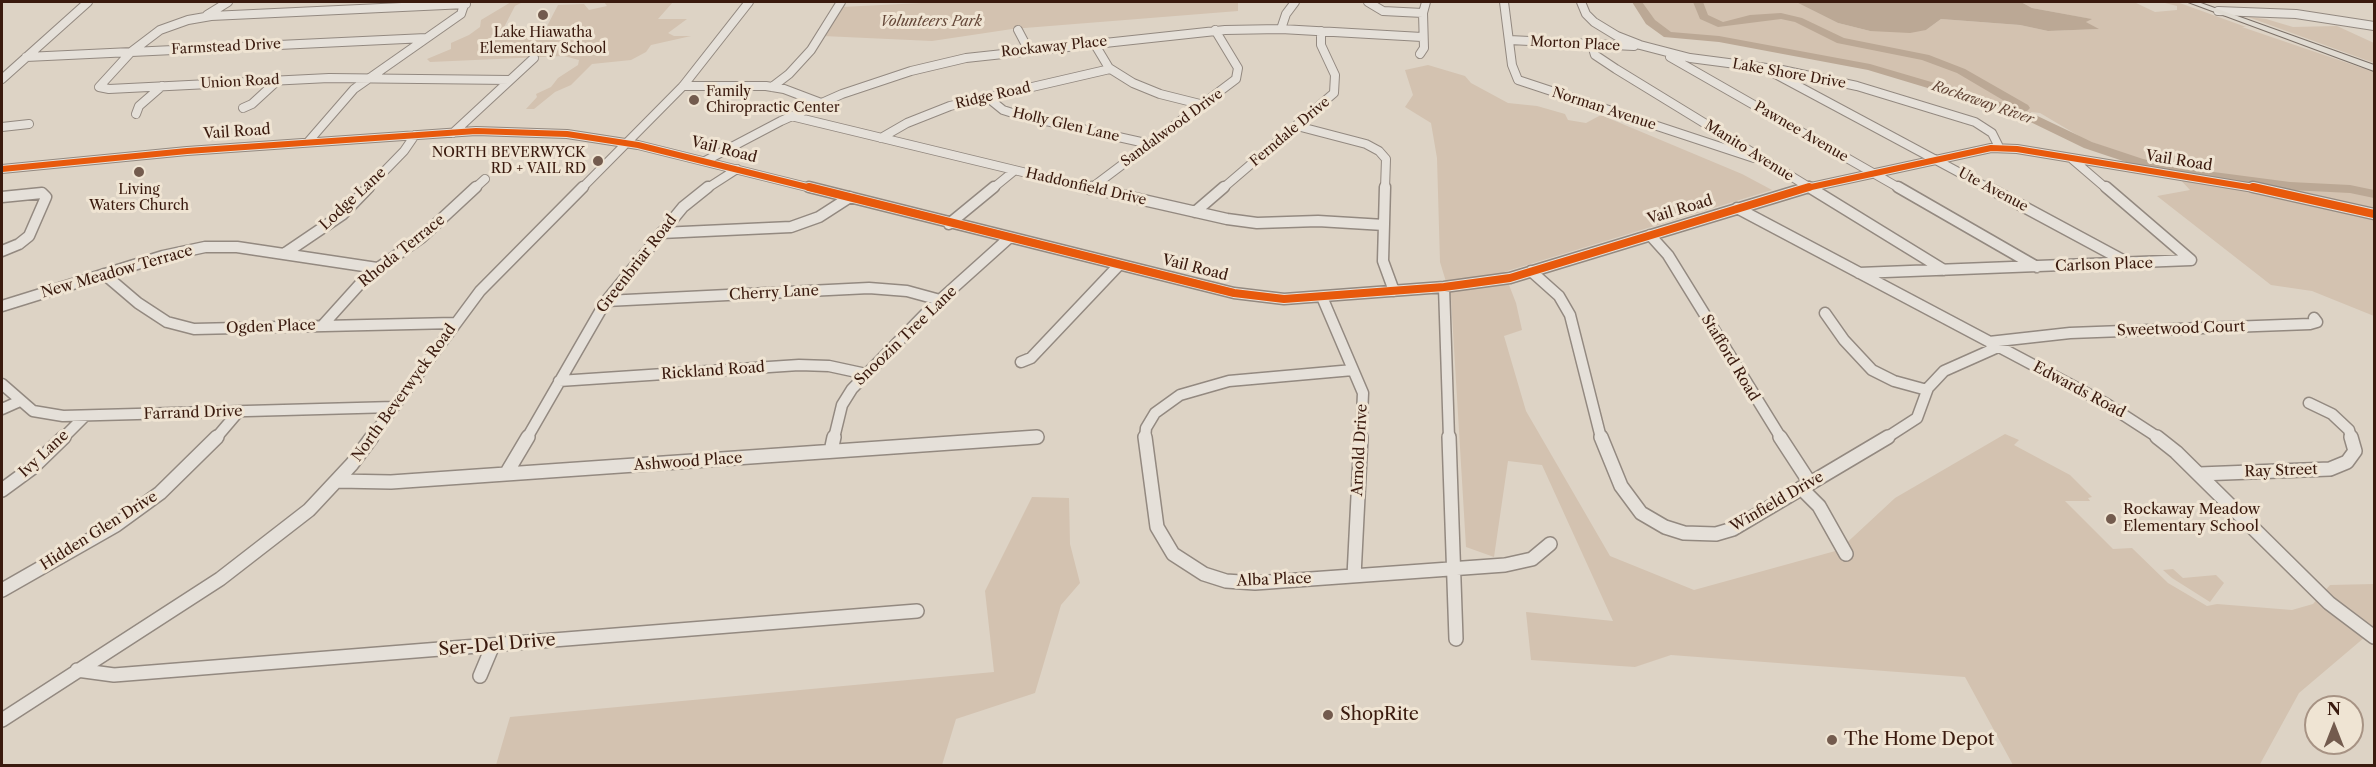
<!DOCTYPE html>
<html>
<head>
<meta charset="utf-8">
<style>
  body { margin:0 }
  #map { position:relative; width:2376px; height:767px; overflow:hidden; background:#ddd3c5; font-family:"Libre Caslon Text",serif }
  canvas { display:block }
  .frame { position:absolute; inset:0; border:3px solid #3a1a0e; pointer-events:none }
  .north { position:absolute; left:2304px; top:695px; width:60px; height:60px; box-sizing:border-box; background:#efe4d3; border:2px solid #a79384; border-radius:50%; rotate:0deg; font-size:16px; font-weight:700; line-height:24px; text-align:center; color:#3a1a0e }
  .north::after { content:''; display:block; margin:auto; width:21px; height:27px; background:#735b4e; clip-path:polygon(50% 0,100% 100%,50% 72%,0 100%) }
</style>
</head>
<body>
<div id="map">
<canvas width="2376" height="767"></canvas>
<div class="frame"></div>
<div class="north">N</div>
</div>
<script>
const ctx = document.querySelector('canvas').getContext('2d');
ctx.lineJoin = 'round';
function paint(path, color) { ctx.fillStyle = color; ctx.fill(path, 'evenodd'); }
const shape = rows => new Path2D(rows.map(r => 'M' + r).join(''));
function trace(path, color, width, dash) { ctx.strokeStyle = color; ctx.lineWidth = width; ctx.lineCap = dash ? 'butt' : 'round'; ctx.setLineDash(dash || []); ctx.stroke(path); }
function drawText(font, color, halo, rows, align = 'center') {
  ctx.font = font + ' "Libre Caslon Text",serif'; ctx.lineWidth = 6; ctx.setLineDash([]); ctx.textBaseline = 'middle'; ctx.strokeStyle = halo; ctx.fillStyle = color; for (const [text, x, y, turn = 0] of rows) {
    ctx.save(); ctx.translate(x, y); ctx.rotate((+turn || 0) * Math.PI / 180); ctx.textAlign = isNaN(turn) ? turn : align; if (halo) ctx.strokeText(text, 0, 0); ctx.fillText(text, 0, 0); ctx.restore();
  }
}
const green = shape([
  [511,2,523,2,515,6,501,33,545,30,558,5,584,4,589,10,607,6,604,2,673,2,658,19,687,19,668,33,674,36,691,36,651,45,646,52,631,60,592,64,571,85,555,92,534,109,526,109,537,97,536,94,551,87,558,78,578,65,579,60,564,56,430,62,427,59,451,49,451,43,469,35,480,27,481,20],
  [942,2,1238,2,1238,11,1012,29,932,41,823,36,841,7],
  [1638,2,1796,2,1838,23,1870,31,1926,30,1941,19,2020,25,2048,31,2098,29,2085,22,2091,19,2032,8,2021,2,2134,2,2155,12,2177,10,2177,6,2161,2,2177,2,2246,27,2242,27,2374,72,2374,316,2312,291,2271,285,2157,196,2190,190,2174,173,2084,139,2040,113,2023,111,1878,67,1720,38,1677,35,1662,29],
  [2248,17,2266,19,2293,27,2337,26,2374,43,2374,63],
  [1428,65,1465,76,1471,83,1508,103,1537,106,1565,114,1568,120,1586,123,1601,115,1742,174,1772,190,1504,272,1516,303,1522,330,1504,336,1526,411,1610,556,1694,590,1839,550,1895,498,2005,434,2019,440,2014,445,2070,475,2092,497,2088,498,2090,501,2065,501,2113,549,2132,548,2168,583,2207,606,2217,604,2292,610,2313,604,2330,585,2374,584,2374,639,2365,637,2299,693,2259,766,2013,765,1965,677,1671,655,1635,667,1531,660,1526,612,1613,621,1542,465,1508,461,1494,557,1466,547,1451,298,1440,262,1437,158,1431,123,1405,107,1413,95,1405,70],
  [1032,497,1069,498,1070,544,1080,583,1061,605,1035,693,956,719,942,765,496,765,510,717,994,672,985,591],
  [2173,569,2183,578,2216,575,2224,583,2210,602,2172,578,2163,570]
]);
const water = shape([
  [1796,2,2021,2,2032,8,2092,19,2086,22,2099,29,2048,31,2020,25,1941,19,1926,30,1910,33,1870,31,1838,23]
]);
const river = shape([
  [1632,2,1642,2,1655,20,1671,32,1719,36,1870,64,2013,106,1957,73,1922,60,1837,43,1795,22,1781,19,1718,27,1700,19,1693,2,1703,2,1708,15,1723,22,1750,15,1781,13,1802,18,1844,38,1929,55,1965,69,2028,105,2030,108,2027,111,2092,142,2143,159,2183,168,2290,182,2350,185,2374,190,2374,198,2350,193,2290,190,2183,176,2135,165,2084,148,2014,114,1868,70,1719,42,1664,37,1646,24,1632,2]
]);
const minorFar2 = shape([
  [1368,2,1383,11,1423,13],
  [1504,2,1512,65,1518,80,1754,158],
  [1581,2,1586,14,1594,22,1617,36,1640,45,1690,58,1782,70,1857,86,1975,122,1992,133,1999,147],
  [466,4,211,16,188,20,160,30,131,52,99,87,109,89,329,78,510,80],
  [2218,11,2296,14,2374,26],
  [207,15,228,2],
  [1281,29,1286,14,1295,2],
  [1018,30,1028,49],
  [1509,40,1634,46],
  [1094,43,1109,68,1133,83,1160,94,1204,105],
  [1592,45,1595,55,1616,69,1812,189],
  [1420,54,1424,48,1423,13,1426,2],
  [26,57,426,38],
  [1670,57,1901,189],
  [1768,70,1990,189],
  [2,79,88,2],
  [683,86,766,86,784,89,821,103],
  [772,87,789,74,811,50,841,2],
  [987,97,1003,110,1019,115,1150,144],
  [243,108,252,104,277,81],
  [136,114,139,106,162,86],
  [791,116,1093,189],
  [1297,126,1366,144,1379,151,1386,159,1385,189],
  [2,127,29,124],
  [453,133,534,58],
  [881,138,907,123,950,106,1110,69],
  [308,142,354,89,461,14,465,2],
  [2072,159,2107,189],
  [705,161,781,121,842,94,911,71,966,58,1225,30,1281,29,1422,37],
  [2,169,187,151,476,131,567,134,638,145,815,189],
  [367,189,404,151,415,135],
  [474,189,485,179],
  [581,189,683,86,749,2],
  [706,189,737,169],
  [992,189,1014,171],
  [1090,189,1236,79,1238,68,1215,30],
  [1222,189,1334,93,1335,75,1321,45,1321,31],
  [1802,189,1991,148,2017,149,2260,189]
]);
const minorFar1 = shape([
  [809,187,1234,293,1284,299,1444,287,1510,278,1809,187],
  [1086,187,1227,219,1257,223,1318,221,1384,225],
  [1385,187,1383,261,1394,291],
  [1809,187,1944,270],
  [1898,187,2037,267],
  [1987,187,2130,264],
  [2253,187,2374,214],
  [1090,189,1092,187],
  [2,197,42,193,46,197,29,236,19,244,2,251],
  [1737,208,2105,403,2159,438],
  [1195,212,1224,187],
  [949,224,994,187],
  [661,233,791,227,819,217,850,197],
  [1650,235,1668,255,1781,438],
  [284,254,343,214,369,187],
  [1531,271,1559,296,1570,315,1601,438],
  [1859,273,2191,260,2106,187],
  [104,274,138,303,167,322,194,329,454,323],
  [1444,287,1449,438],
  [1322,297,1363,393,1361,438],
  [606,301,869,288,907,291,940,300],
  [2,306,163,256,205,247,237,247,377,268],
  [1825,313,1844,340,1872,370,1894,381,1927,390],
  [322,326,368,275,421,238,476,187],
  [1989,342,2070,333,2310,324,2317,322,2314,318],
  [1021,362,1031,358,1119,265],
  [559,381,799,365,829,366,866,374],
  [2,384,33,411,63,416,394,407],
  [2309,403,2332,414,2349,430,2351,438],
  [2,409,20,401],
  [63,438,85,416],
  [216,438,239,411],
  [371,438,480,291,583,187],
  [527,438,606,301,683,207,708,187],
  [834,438,842,405,852,389,931,308,1009,238],
  [1022,438,1037,437],
  [1145,438,1146,428,1155,413,1180,395,1229,381,1353,370],
  [1886,438,1917,418,1928,388,1944,371,1998,347]
]);
const minor = shape([
  [1145,437,1157,527,1173,554,1204,574,1226,581,1255,583,1505,565,1532,559,1550,544],
  [1449,437,1456,639],
  [1601,437,1621,486,1641,513,1665,527,1684,533,1716,534,1733,529,1888,437],
  [1780,437,1810,483],
  [2157,437,2176,452,2329,603,2374,637],
  [831,451,834,437],
  [506,474,528,437],
  [2199,474,2330,469,2347,462,2355,451,2351,437],
  [338,481,391,482,1037,437],
  [1801,488,1819,506,1846,554],
  [2,490,32,468,64,437],
  [1354,576,1361,437],
  [2,590,116,525,160,493,217,437],
  [77,670,114,675,917,611],
  [480,676,493,645],
  [2,720,220,579,309,510,352,464,372,437]
]);
const major = shape([
  [2188,2,2198,2,2374,65,2374,71,2188,2]
]);
const cyclewayFar1 = shape([
  [2,169,187,151,476,131,567,134,638,145,815,189],
  [1802,189,1991,148,2017,149,2260,189]
]);
const cycleway = shape([
  [809,187,1234,293,1284,299,1444,287,1510,278,1809,187],
  [2253,187,2374,214]
]);
const markers = [
  [543,15,6,"#735b4e"],
  [694,100,6,"#735b4e"],
  [598,161,6,"#735b4e"],
  [139,172,6,"#735b4e"],
  [2111,519,6,"#735b4e"],
  [1328,715,6,"#735b4e"],
  [1832,740,6,"#735b4e"]
];
const farParknames = [
  ["Volunteers Park",931,22]
];
const farPoinames = [
  ["Lake Hiawatha",543,33],
  ["Elementary School",543,49],
  ["Family",706,92,"left"],
  ["Chiropractic Center",706,108,"left"],
  ["NORTH BEVERWYCK",586,153,"right"],
  ["RD + VAIL RD",586,169,"right"],
  ["Living",139,190],
  ["Waters Church",139,206]
];
const farStreetnames = [
  ["Morton Place",1575,44,3],
  ["Farmstead Drive",226,47,-3],
  ["Rockaway Place",1054,47,-6],
  ["Lake Shore Drive",1789,74,10],
  ["Union Road",240,82,-3],
  ["Ridge Road",993,96,-13],
  ["Norman Avenue",1604,109,18],
  ["Holly Glen Lane",1066,125,13],
  ["Sandalwood Drive",1172,128,-36],
  ["Ferndale Drive",1290,132,-40],
  ["Pawnee Avenue",1801,132,30],
  ["Manito Avenue",1749,151,32],
  ["Haddonfield Drive",1086,187,13],
  ["Ute Avenue",1993,190,28]
];
const farWaternames = [
  ["Rockaway River",1983,103,19]
];
const streetNames = [
  ["Vail Road",237,132,-4],
  ["Vail Road",724,150,14],
  ["Vail Road",2179,161,9],
  ["Lodge Lane",353,199,-43],
  ["Vail Road",1680,210,-17],
  ["Rhoda Terrace",402,251,-39],
  ["Greenbriar Road",637,264,-52],
  ["Carlson Place",2104,265,-2],
  ["Vail Road",1195,268,14],
  ["New Meadow Terrace",117,272,-16],
  ["Cherry Lane",774,293,-3],
  ["Ogden Place",271,327,-2],
  ["Sweetwood Court",2181,329,-2],
  ["Snoozin Tree Lane",906,336,-44],
  ["Stafford Road",1730,358,59],
  ["Rickland Road",713,371,-4],
  ["Edwards Road",2079,390,28],
  ["North Beverwyck Road",404,393,-54],
  ["Farrand Drive",193,413,-2],
  ["Arnold Drive",1360,450,-87],
  ["Ivy Lane",44,454,-43],
  ["Ashwood Place",688,462,-4],
  ["Ray Street",2281,471,-2],
  ["Winfield Drive",1777,502,-30],
  ["Hidden Glen Drive",99,531,-32],
  ["Alba Place",1274,580,-2]
];
const poiNames = [
  ["Rockaway Meadow",2123,510],
  ["Elementary School",2123,527]
];
const nearStreetnames = [
  ["Ser-Del Drive",497,645,-5]
];
const nearPoinames = [
  ["ShopRite",1340,715],
  ["The Home Depot",1844,740]
];
paint(green, '#d3c2b0');
paint(water, '#bba895');
paint(river, '#bba895');
trace(minorFar2, '#938980', 10);
trace(minorFar1, '#938980', 13);
trace(minor, '#938980', 16);
trace(major, '#7c7168', 2);
trace(minorFar2, '#e5e0d9', 8);
trace(minorFar1, '#e5e0d9', 10);
trace(minor, '#e5e0d9', 13);
paint(major, '#e0dbd2');
trace(cyclewayFar1, '#e8590c', 6);
trace(cycleway, '#e8590c', 8);
for (const [x, y, r, color] of markers) { const dot = new Path2D(); dot.arc(x, y, r, 0, 2 * Math.PI); ctx.fillStyle = color; ctx.fill(dot); trace(dot, '#efe4d3', 2); }
drawText('italic 14px', '#654839', '#efe4d3', farParknames);
drawText('14px', '#3a1a0e', '#efe4d3', farPoinames);
drawText('14px', '#3a1a0e', '#efe4d3', farStreetnames);
drawText('italic 14px', '#624536', '#efe4d3', farWaternames);
drawText('15px', '#3a1a0e', '#efe4d3', streetNames);
drawText('15px', '#3a1a0e', '#efe4d3', poiNames, 'left');
drawText('18px', '#3a1a0e', '#efe4d3', nearStreetnames);
drawText('18px', '#3a1a0e', '#efe4d3', nearPoinames, 'left');
</script>
</body>
</html>
